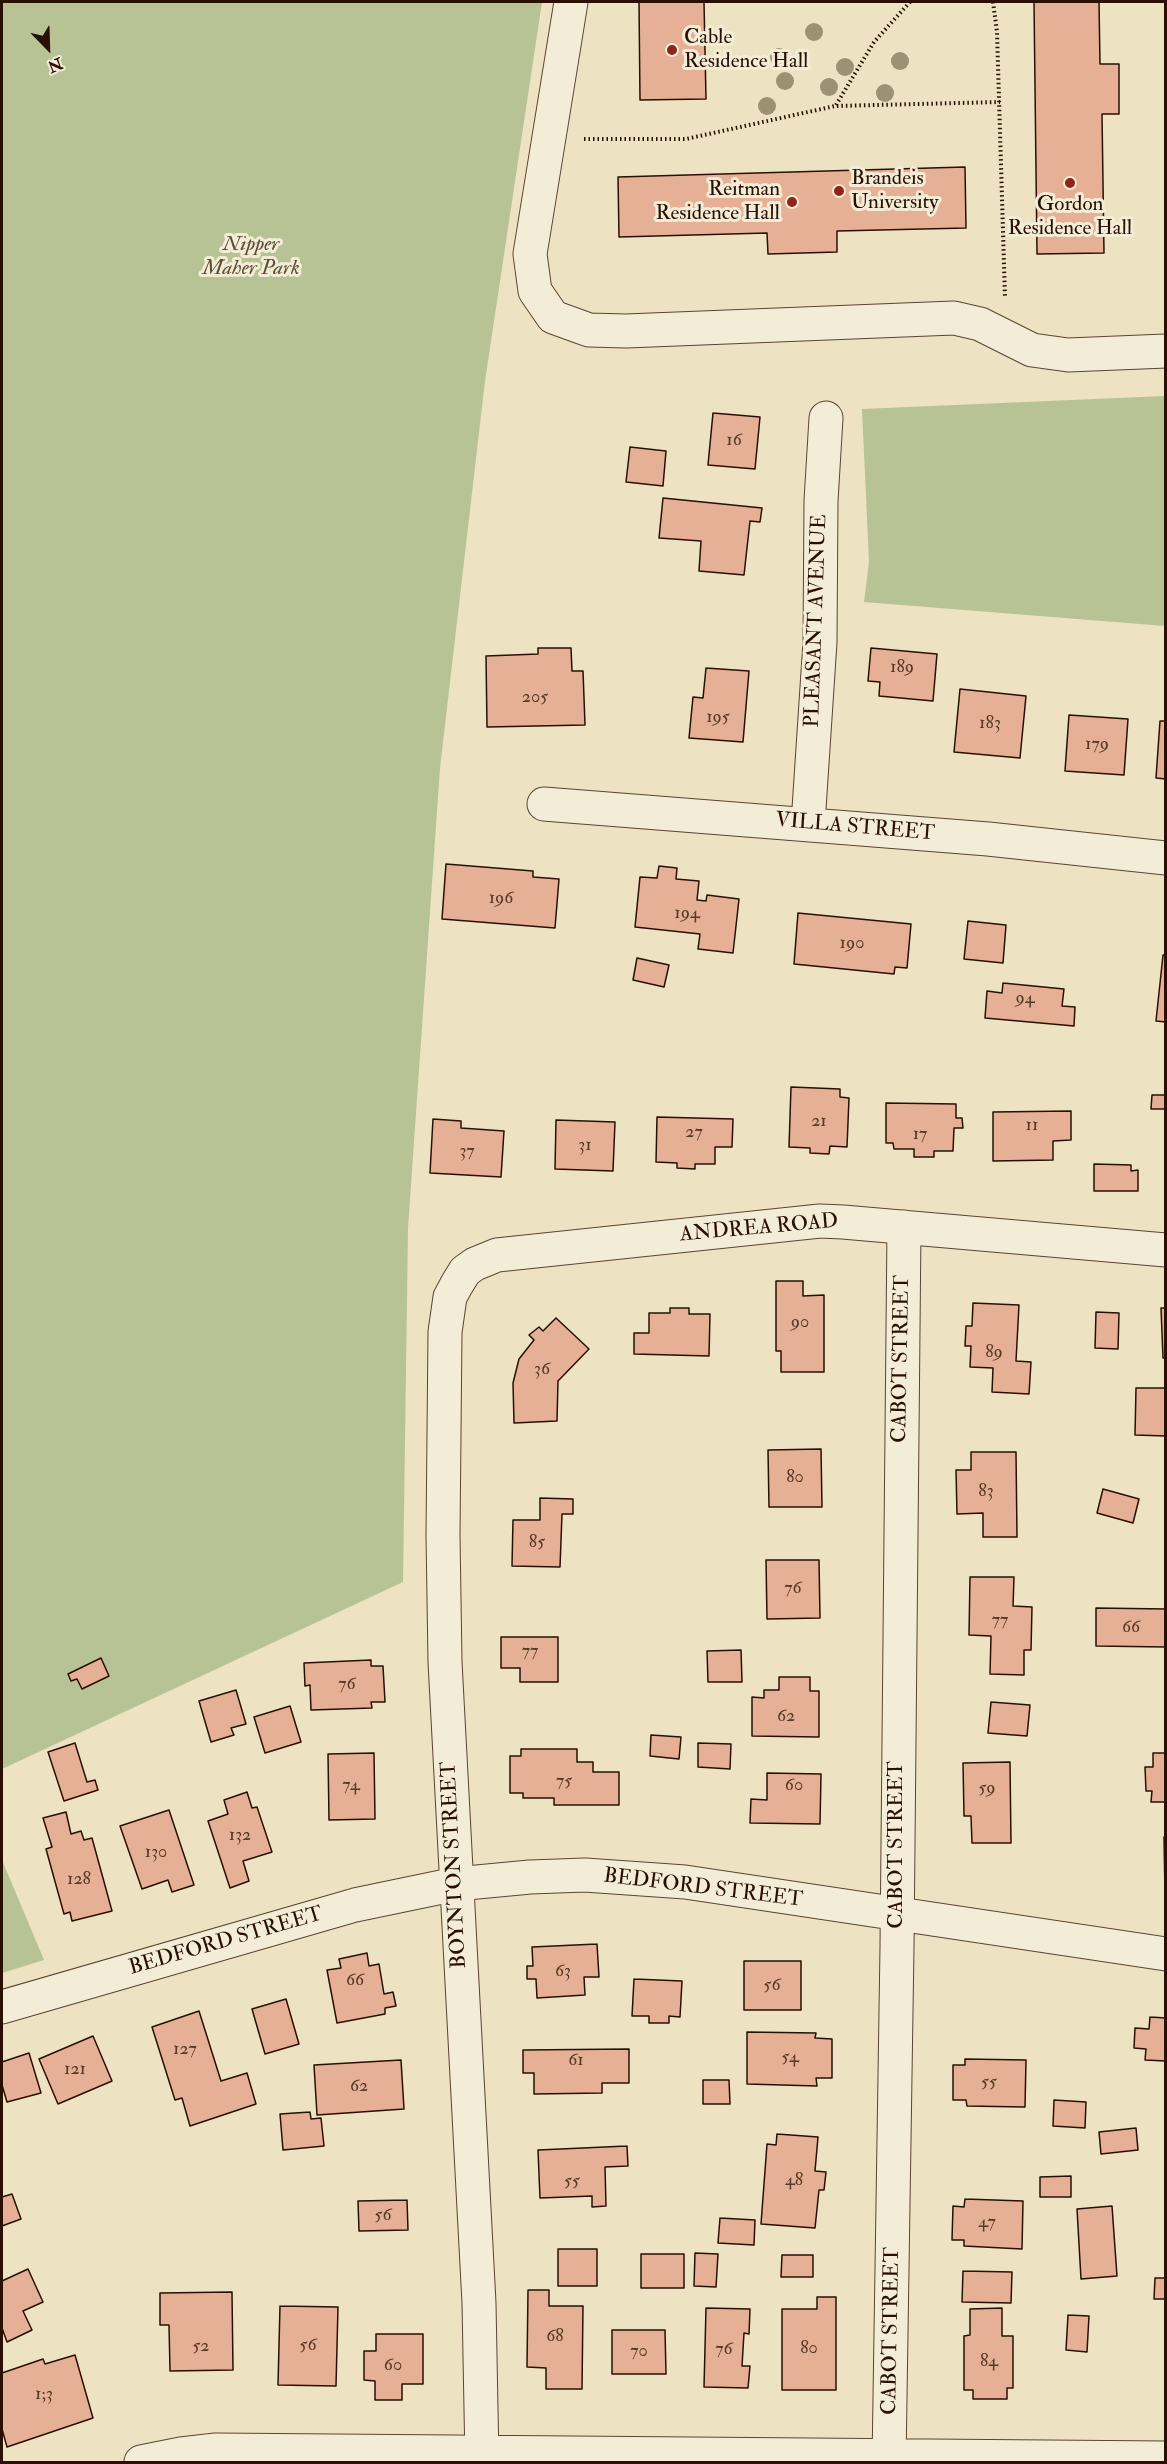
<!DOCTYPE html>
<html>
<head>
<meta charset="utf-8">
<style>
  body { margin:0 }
  #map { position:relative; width:1167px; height:2464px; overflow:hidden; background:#ede2c1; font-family:"IM FELL Double Pica",serif }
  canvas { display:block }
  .frame { position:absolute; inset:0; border:3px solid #291002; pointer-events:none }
  .north { position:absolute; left:18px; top:18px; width:60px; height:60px; -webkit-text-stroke:4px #f3ecd7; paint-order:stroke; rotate:157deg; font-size:16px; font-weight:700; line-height:24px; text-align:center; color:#291002 }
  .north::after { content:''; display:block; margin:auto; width:21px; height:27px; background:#291002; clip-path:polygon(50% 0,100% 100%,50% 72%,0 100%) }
</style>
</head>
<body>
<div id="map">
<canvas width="1167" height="2464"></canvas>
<div class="frame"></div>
<div class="north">N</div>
</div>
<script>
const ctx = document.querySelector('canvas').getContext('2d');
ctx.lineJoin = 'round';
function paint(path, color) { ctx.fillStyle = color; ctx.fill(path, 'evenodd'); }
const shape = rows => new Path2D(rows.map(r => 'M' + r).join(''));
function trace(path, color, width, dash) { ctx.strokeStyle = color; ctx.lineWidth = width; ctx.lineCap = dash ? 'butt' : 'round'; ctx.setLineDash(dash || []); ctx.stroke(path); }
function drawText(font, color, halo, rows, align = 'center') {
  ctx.font = font + ' "IM FELL Double Pica",serif'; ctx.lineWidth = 6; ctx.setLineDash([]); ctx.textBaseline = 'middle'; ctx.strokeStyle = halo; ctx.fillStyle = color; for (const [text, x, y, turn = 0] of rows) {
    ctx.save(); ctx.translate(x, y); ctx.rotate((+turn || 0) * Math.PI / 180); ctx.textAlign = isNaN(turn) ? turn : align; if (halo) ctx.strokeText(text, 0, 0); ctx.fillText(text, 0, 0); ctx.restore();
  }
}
const green = shape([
  [2,2,542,2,485,381,440,768,408,1228,403,1582,2,1769],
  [1165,396,1165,626,864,602,869,562,862,409],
  [2,1860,44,1960,2,1973]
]);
const building = shape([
  [639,2,704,2,706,99,640,100,639,2],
  [1034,2,1099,2,1100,64,1119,64,1119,114,1102,114,1104,253,1037,254,1034,2],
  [965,167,966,228,837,231,837,252,768,254,767,233,619,237,618,177,965,167],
  [713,413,760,417,755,469,708,465,713,413],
  [630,447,666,451,663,486,626,482,630,447],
  [663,498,762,508,760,522,750,521,744,575,699,571,701,541,659,538,663,498],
  [538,648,571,648,572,671,583,671,585,725,487,727,486,656,538,654,538,648],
  [871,648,937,654,933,701,879,696,880,682,868,681,871,648],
  [706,668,749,671,743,742,689,738,693,697,703,698,706,668],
  [960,689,1026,696,1020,758,954,752,960,689],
  [1069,715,1128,719,1124,775,1065,771,1069,715],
  [1160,721,1166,721,1166,779,1156,778,1160,721],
  [446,864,533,871,533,877,559,879,555,928,442,919,446,864],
  [659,866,677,868,676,879,699,881,697,900,706,901,707,895,739,899,733,953,698,949,700,934,635,927,640,877,657,878,659,866],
  [798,913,911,924,907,968,895,967,894,974,794,964,798,913],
  [968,921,1006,925,1003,963,964,959,968,921],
  [1163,955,1166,955,1166,1022,1156,1021,1163,955],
  [637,958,669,965,664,987,633,980,637,958],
  [1003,983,1064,989,1062,1006,1075,1007,1074,1026,985,1018,987,991,1002,993,1003,983],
  [791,1087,840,1089,840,1097,849,1098,847,1147,830,1146,829,1154,810,1153,810,1148,789,1147,791,1087],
  [1152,1095,1166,1095,1166,1109,1151,1109,1152,1095],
  [886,1103,956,1104,956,1118,962,1118,963,1128,954,1128,953,1151,934,1151,934,1157,914,1157,914,1149,894,1149,893,1143,886,1143,886,1103],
  [1071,1111,1071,1140,1053,1141,1053,1160,993,1161,993,1112,1071,1111],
  [657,1117,733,1119,732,1147,715,1147,715,1164,695,1164,695,1169,677,1168,677,1163,656,1162,657,1117],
  [433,1119,461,1121,461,1128,504,1131,501,1177,430,1173,433,1119],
  [556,1120,615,1122,613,1171,555,1169,556,1120],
  [1094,1164,1131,1165,1131,1171,1138,1170,1138,1191,1094,1191,1094,1164],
  [776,1281,803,1281,803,1296,824,1295,824,1372,781,1372,781,1351,776,1351,776,1281],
  [973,1303,1019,1305,1016,1361,1031,1362,1029,1394,992,1392,993,1368,970,1367,971,1346,965,1346,966,1326,972,1326,973,1303],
  [670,1308,689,1308,689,1314,710,1314,709,1356,634,1354,634,1333,649,1333,649,1313,670,1313,670,1308],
  [1161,1308,1166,1308,1166,1358,1163,1358,1161,1308],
  [1096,1312,1119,1313,1118,1349,1095,1348,1096,1312],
  [556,1318,589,1349,558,1381,557,1421,514,1423,513,1383,519,1359,534,1340,529,1335,539,1327,543,1331,556,1318],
  [1136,1388,1166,1388,1166,1436,1135,1435,1136,1388],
  [821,1449,822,1507,769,1507,768,1450,821,1449],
  [971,1452,1016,1452,1017,1537,983,1537,983,1513,957,1514,956,1470,971,1470,971,1452],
  [1103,1489,1139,1499,1133,1523,1097,1513,1103,1489],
  [540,1498,573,1499,573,1514,562,1514,560,1567,512,1566,513,1520,540,1520,540,1498],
  [766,1560,819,1560,820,1618,767,1619,766,1560],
  [970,1577,1014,1577,1013,1606,1032,1607,1031,1650,1024,1650,1024,1675,990,1674,991,1636,969,1635,970,1577],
  [1096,1608,1166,1609,1166,1647,1096,1646,1096,1608],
  [501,1637,558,1637,558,1682,520,1682,520,1668,501,1668,501,1637],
  [741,1650,742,1682,708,1682,707,1651,741,1650],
  [101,1658,109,1676,82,1689,77,1679,71,1681,68,1674,101,1658],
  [371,1660,371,1666,383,1666,385,1702,371,1702,372,1708,311,1710,310,1685,305,1686,304,1663,371,1660],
  [779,1677,810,1677,810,1691,819,1691,819,1737,752,1736,752,1697,764,1698,764,1690,779,1690,779,1677],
  [236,1690,246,1724,231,1728,234,1735,211,1742,199,1701,236,1690],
  [991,1702,1030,1705,1027,1736,988,1733,991,1702],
  [290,1706,301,1742,265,1753,254,1717,290,1706],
  [651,1735,681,1737,679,1759,650,1756,651,1735],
  [75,1743,87,1782,95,1780,98,1790,64,1801,48,1752,75,1743],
  [698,1743,731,1744,730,1769,698,1767,698,1743],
  [521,1749,577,1749,577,1762,593,1762,593,1772,619,1772,619,1805,554,1805,554,1798,523,1798,523,1793,510,1793,510,1756,521,1756,521,1749],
  [374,1753,375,1819,329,1820,328,1754,374,1753],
  [1153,1753,1166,1753,1166,1802,1151,1802,1152,1791,1146,1791,1145,1767,1153,1767,1153,1753],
  [1010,1762,1011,1843,972,1843,971,1816,964,1816,963,1763,1010,1762],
  [767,1773,821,1774,820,1824,750,1823,751,1799,767,1800,767,1773],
  [247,1792,252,1808,257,1807,272,1852,243,1861,249,1881,230,1888,208,1821,228,1814,224,1800,247,1792],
  [169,1810,194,1885,172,1892,168,1880,142,1889,120,1826,169,1810],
  [66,1812,71,1834,81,1831,84,1840,92,1838,112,1911,72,1921,70,1912,64,1914,46,1849,52,1847,43,1818,66,1812],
  [1164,1837,1166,1837,1166,1895,1165,1895,1164,1837],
  [597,1944,599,1977,584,1977,585,1995,537,1998,536,1979,527,1979,527,1966,533,1966,532,1947,597,1944],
  [367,1953,369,1966,379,1964,384,1994,393,1992,396,2006,385,2008,385,2014,337,2023,327,1970,341,1968,339,1959,367,1953],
  [744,1961,801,1961,801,2010,744,2010,744,1961],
  [634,1979,682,1981,680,2017,669,2016,669,2023,649,2023,649,2016,632,2016,634,1979],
  [286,1999,299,2044,265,2054,252,2009,286,1999],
  [199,2011,221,2081,247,2073,256,2104,190,2126,182,2098,175,2100,152,2027,199,2011],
  [1150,2017,1166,2018,1166,2061,1145,2060,1146,2049,1134,2048,1135,2028,1149,2029,1150,2017],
  [747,2032,816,2033,815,2038,832,2039,832,2078,816,2078,817,2086,747,2084,747,2032],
  [93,2036,112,2081,58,2104,39,2059,93,2036],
  [629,2049,629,2083,602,2083,602,2093,534,2094,534,2073,523,2073,523,2050,629,2049],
  [29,2053,41,2093,7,2102,2,2085,2,2062,29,2053],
  [965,2059,1026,2060,1025,2107,967,2106,966,2100,953,2100,953,2065,965,2065,965,2059],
  [401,2060,404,2109,317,2115,314,2065,401,2060],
  [703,2080,729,2080,730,2104,703,2104,703,2080],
  [1054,2100,1086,2102,1085,2128,1053,2126,1054,2100],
  [310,2112,311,2119,321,2118,324,2146,283,2150,280,2114,310,2112],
  [1136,2128,1138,2150,1101,2154,1099,2132,1136,2128],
  [777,2134,818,2137,815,2171,826,2172,824,2190,819,2190,815,2228,761,2224,767,2144,776,2145,777,2134],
  [627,2146,628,2166,605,2167,606,2206,592,2207,592,2196,540,2198,538,2150,627,2146],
  [1071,2176,1071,2197,1040,2197,1040,2177,1071,2176],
  [12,2194,21,2219,2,2226,2,2197,12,2194],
  [965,2199,1023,2201,1022,2249,964,2246,964,2240,952,2240,953,2206,964,2207,965,2199],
  [407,2200,408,2230,359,2231,358,2201,407,2200],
  [1112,2206,1117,2276,1081,2279,1077,2209,1112,2206],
  [720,2218,755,2220,754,2245,718,2243,720,2218],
  [558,2249,597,2249,597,2286,558,2286,558,2249],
  [695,2253,718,2254,716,2287,694,2286,695,2253],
  [641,2254,684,2254,684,2288,641,2288,641,2254],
  [782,2255,813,2255,813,2277,781,2277,782,2255],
  [28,2269,43,2302,23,2311,32,2330,7,2342,2,2328,2,2281,28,2269],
  [963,2271,1012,2272,1011,2303,962,2302,963,2271],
  [1155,2278,1166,2278,1166,2299,1154,2299,1155,2278],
  [528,2290,549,2290,549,2306,583,2306,582,2389,546,2389,546,2368,527,2367,528,2290],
  [232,2292,233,2370,170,2371,169,2325,160,2325,160,2293,232,2292],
  [817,2297,836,2297,836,2390,782,2390,782,2309,817,2309,817,2297],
  [280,2306,338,2307,336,2386,278,2385,280,2306],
  [706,2308,750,2309,749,2334,744,2333,742,2366,750,2366,748,2388,704,2387,706,2308],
  [1002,2308,1002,2336,1013,2336,1013,2388,1007,2388,1007,2399,973,2399,973,2390,964,2390,964,2336,970,2335,970,2309,1002,2308],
  [1068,2315,1089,2316,1087,2352,1066,2350,1068,2315],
  [612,2330,665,2330,666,2374,612,2374,612,2330],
  [376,2334,423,2334,423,2384,402,2384,402,2400,375,2400,375,2381,364,2380,364,2351,376,2351,376,2334],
  [75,2355,93,2418,7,2447,2,2429,2,2373,43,2359,45,2364,75,2355]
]);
const path = shape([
  [993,2,997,32,1005,298],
  [836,105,874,42,910,2],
  [584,139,686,139,835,106,1000,102]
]);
const minor = shape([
  [571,2,530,254,535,291,553,317,589,330,626,331,954,318,980,324,1032,350,1068,355,1166,351],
  [544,804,988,839,1166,858],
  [808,824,820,642,821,501,826,418],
  [2,2007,355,1905,456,1884,530,1877,585,1875,685,1882,1166,1954],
  [141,2462,181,2454,216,2450,1166,2458],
  [482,2462,479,2303,445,1662,443,1535,445,1332,450,1297,457,1284,465,1271,475,1264,497,1255,820,1221,843,1222,1166,1250],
  [889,2462,897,1947,904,1227]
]);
const trees = [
  [814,32],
  [779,57],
  [900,61],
  [845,67],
  [785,81],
  [829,87],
  [885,93],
  [767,106]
];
const markers = [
  [672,50,6,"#8f2418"],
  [1070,183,6,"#8f2418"],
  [839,191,6,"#8f2418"],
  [792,202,6,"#8f2418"]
];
const numberNames = [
  ["16",734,441],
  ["189",902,668],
  ["205",535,698],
  ["195",718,718],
  ["183",990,724],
  ["179",1097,745],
  ["196",501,899],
  ["194",687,914],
  ["190",852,944],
  ["94",1025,999],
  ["21",819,1122],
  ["11",1032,1126],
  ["27",694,1133],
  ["17",920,1135],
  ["31",585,1146],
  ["37",467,1152],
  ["90",800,1323],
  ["89",994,1353],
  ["36",542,1370],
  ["80",795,1478],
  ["83",986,1492],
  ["85",537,1543],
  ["76",793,1589],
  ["77",1000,1621],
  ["66",1131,1628],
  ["77",530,1652],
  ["76",347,1685],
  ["62",786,1717],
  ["75",564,1782],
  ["74",351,1786],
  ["60",794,1786],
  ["59",987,1789],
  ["132",240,1836],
  ["130",156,1853],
  ["128",79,1880],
  ["63",563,1972],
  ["66",355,1981],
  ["56",772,1986],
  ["127",185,2050],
  ["54",790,2058],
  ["61",576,2061],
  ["121",75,2070],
  ["55",989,2083],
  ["62",359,2087],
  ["48",794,2181],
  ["55",572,2182],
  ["56",383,2216],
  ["47",987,2223],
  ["68",555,2337],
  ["56",308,2346],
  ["52",201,2347],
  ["80",809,2349],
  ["76",724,2350],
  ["70",639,2352],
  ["84",989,2362],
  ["60",393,2366],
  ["1;3",44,2395]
];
const poiNames = [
  ["Cable",684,38],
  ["Residence Hall",684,62],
  ["Brandeis",851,179],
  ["University",851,203],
  ["Reitman",780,190,"right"],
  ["Residence Hall",780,214,"right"],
  ["Gordon",1070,205,"center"],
  ["Residence Hall",1070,229,"center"]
];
const parkNames = [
  ["Nipper",251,245],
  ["Maher Park",251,269]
];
const streetNames = [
  ["PLEASANT AVENUE",817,621,-88],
  ["VILLA STREET",855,828,5],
  ["ANDREA ROAD",759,1229,-5],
  ["CABOT STREET",902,1359,-89],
  ["CABOT STREET",897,1845,-90],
  ["BOYNTON STREET",455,1865,-93],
  ["BEDFORD STREET",703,1889,7],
  ["BEDFORD STREET",226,1942,-16],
  ["CABOT STREET",892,2331,-89]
];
paint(green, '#b7c394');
paint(building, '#e5b095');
trace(building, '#291002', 1.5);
trace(minor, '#5a4432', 35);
trace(path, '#291002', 4, [1.5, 3]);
trace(minor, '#f3ecd7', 33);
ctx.fillStyle = '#9d9174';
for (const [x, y] of trees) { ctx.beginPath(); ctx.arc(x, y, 9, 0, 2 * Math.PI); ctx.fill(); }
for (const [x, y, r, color] of markers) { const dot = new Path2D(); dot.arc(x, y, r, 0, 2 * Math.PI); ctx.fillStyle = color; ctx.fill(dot); trace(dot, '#f3ecd7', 2); }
drawText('18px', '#583827', null, numberNames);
drawText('21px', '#291002', '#f3ecd7', poiNames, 'left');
drawText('italic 21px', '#5b4f35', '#f3ecd7', parkNames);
drawText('21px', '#291002', '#f3ecd7', streetNames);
</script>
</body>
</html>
